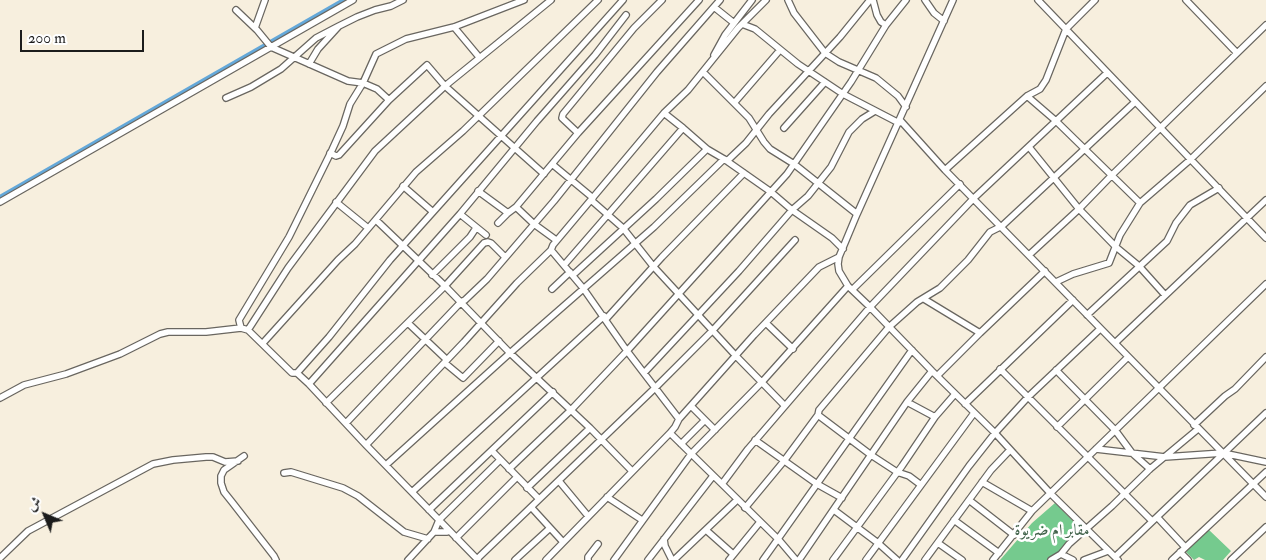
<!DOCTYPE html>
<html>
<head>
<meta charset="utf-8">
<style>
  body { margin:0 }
  #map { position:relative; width:1266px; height:560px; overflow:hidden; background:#f7efde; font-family:"IM FELL Double Pica",Amiri,serif }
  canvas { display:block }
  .north { position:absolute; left:20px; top:490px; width:50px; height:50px; -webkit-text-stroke:4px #fff; paint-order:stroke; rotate:315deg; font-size:14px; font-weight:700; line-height:20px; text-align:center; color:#1c1c1c }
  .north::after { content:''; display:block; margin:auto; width:18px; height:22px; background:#1c1c1c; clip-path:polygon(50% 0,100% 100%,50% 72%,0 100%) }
  .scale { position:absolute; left:20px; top:30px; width:124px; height:22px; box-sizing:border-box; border:2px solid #1c1c1c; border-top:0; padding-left:6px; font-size:15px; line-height:18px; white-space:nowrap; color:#1c1c1c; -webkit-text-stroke:4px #fff; paint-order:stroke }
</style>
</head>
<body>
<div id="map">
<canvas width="1266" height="560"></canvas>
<div class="north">ش</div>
<div class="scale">200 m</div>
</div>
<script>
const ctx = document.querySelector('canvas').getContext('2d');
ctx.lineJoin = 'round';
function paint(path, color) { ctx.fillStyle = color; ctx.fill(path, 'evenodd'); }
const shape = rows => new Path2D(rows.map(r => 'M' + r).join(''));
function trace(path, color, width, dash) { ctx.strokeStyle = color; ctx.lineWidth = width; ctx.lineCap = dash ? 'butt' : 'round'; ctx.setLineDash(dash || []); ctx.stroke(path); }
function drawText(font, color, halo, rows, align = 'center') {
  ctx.font = font + ' "IM FELL Double Pica",Amiri,serif'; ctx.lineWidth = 5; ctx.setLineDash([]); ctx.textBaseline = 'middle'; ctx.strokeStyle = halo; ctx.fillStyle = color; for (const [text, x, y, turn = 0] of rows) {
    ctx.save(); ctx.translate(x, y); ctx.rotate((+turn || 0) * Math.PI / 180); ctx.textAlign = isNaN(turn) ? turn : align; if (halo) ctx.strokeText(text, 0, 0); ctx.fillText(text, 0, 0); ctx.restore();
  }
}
const green = shape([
  [1055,503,1083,531,1051,560,1000,560,1032,523],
  [1208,529,1231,551,1223,560,1205,560,1199,557,1194,560,1186,552]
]);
const canal = shape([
  [0,197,344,0]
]);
const minor = shape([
  [788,0,794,13,825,53,839,62,876,78,898,96,906,107],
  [873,0,877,15,881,22,886,25],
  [925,0,934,13,944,21],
  [953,0,857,214,839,257,838,264,839,271,848,286,870,307,932,371,995,433,1051,494,1118,560],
  [1038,0,1266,238],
  [1186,0,1237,53],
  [714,7,734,23],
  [236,10,257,30,271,47,348,81,363,83,377,89,389,100],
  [742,24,755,29,798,64,843,94,899,123],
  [454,27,479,57],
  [255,28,265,0],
  [714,55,725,35,752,0],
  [309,64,318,49,339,26,357,17,375,10,391,6,403,0],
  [703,72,749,118,764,142,770,149,794,164,857,214],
  [1027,96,1040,89,1046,80,1066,29,1095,0],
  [226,98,251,87,281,69,316,38,339,26],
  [735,102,780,50],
  [664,113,683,128,707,149,724,159,771,192,792,210,832,238,843,249],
  [900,120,945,170,1266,497],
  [784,128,825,82],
  [578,133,562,118,563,114,634,28,662,0],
  [1029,147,1079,209,1116,247,1139,266,1165,295],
  [330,153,336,156,339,155,389,100,427,65,445,86,544,174],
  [727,161,746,143,769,114,840,37,870,0],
  [552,164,593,198],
  [945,170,1027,96,1056,121,1140,203],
  [403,186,433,212],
  [478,191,508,213],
  [591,200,623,228,653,266,736,356,785,406],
  [0,202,353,0],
  [336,202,368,228],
  [516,207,534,224,556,240],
  [460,214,486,235],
  [376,220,445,286,510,353,590,428,632,471],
  [498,223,508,213,516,207,578,133,699,0],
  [1029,255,1079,209,1112,175,1266,25],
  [565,264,683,128],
  [432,275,470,237,476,228],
  [573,275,656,199,707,149],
  [1056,282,1073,274,1109,263,1120,235,1140,203,1191,159,1266,86],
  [552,289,570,272],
  [853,289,960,184],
  [924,299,980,333],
  [1087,315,1167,241,1176,223,1190,205,1219,188],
  [606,319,662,257,744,173],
  [408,323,447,360],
  [766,323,793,349],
  [248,330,288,268,375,151,445,86,551,0],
  [263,343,338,260,355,244,416,172,463,131,598,0],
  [1115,343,1266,200],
  [445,363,463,378,499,341],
  [1000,369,1152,521],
  [1056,370,1115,430,1132,453,1150,469],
  [297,373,329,337,390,260,623,0],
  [644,373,739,271,792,210,808,196,831,167,849,132,862,119,875,111],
  [937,376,980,333,1045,271],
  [309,384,460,214,537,121,595,55,626,15],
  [0,398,24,385,66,374,120,354,160,334,168,332,206,332,241,328],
  [907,402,935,417],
  [326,403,445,286,484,243,488,242,491,243,505,257],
  [965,404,1073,300],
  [691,406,715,430],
  [818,415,871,455,897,472,909,476,921,485],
  [679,419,754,335,819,267,839,257],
  [346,423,461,302,465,300,487,279,554,201,657,72,720,0],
  [1194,425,1225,396,1235,389,1266,357],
  [1057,427,1128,357],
  [670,433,779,540,796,560],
  [755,440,817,484,842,498],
  [681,444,705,420],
  [366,445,464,342,517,283,551,250],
  [1096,449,1165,457,1223,453,1266,462],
  [492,451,539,499],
  [244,456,224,470,221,476,221,483,224,492,232,502,274,556,276,560],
  [386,465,510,353,654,227,724,159],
  [509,469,571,410,627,351,787,174,851,82,886,25,906,0],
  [284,473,291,472,343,488,358,496,404,532,428,539],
  [559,481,588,516],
  [982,482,1032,511],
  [722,484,748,449,870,307,974,198,1107,73],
  [527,488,590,428],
  [412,492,604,316],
  [607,497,642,520],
  [969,500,1014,535],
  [531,507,563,542],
  [745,508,784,461,818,415,819,410,889,327,917,302,940,288,968,260,990,232,1002,226,1135,102],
  [429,510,553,392],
  [834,510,878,543,897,560],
  [1157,517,1185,547],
  [954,520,999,553],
  [706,530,733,554],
  [434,532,447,532,447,529],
  [456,538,516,478],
  [664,539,665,546,672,560],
  [938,543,962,560],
  [1180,552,1188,560],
  [1061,554,1073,560],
  [1115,557,1266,413],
  [0,558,28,531,153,464,173,460,206,457,213,457,225,462,238,461],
  [477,559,655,388,713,330,795,240],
  [408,560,434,532,439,520,500,460],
  [478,560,366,445,309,384,297,373,292,373,248,330,241,328,239,320,289,237,332,150,343,126,350,104,363,83,376,54,406,39,454,27,524,0],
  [515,560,550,528],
  [546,560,670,433,675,427,679,419,627,351,583,288,551,250,553,245,664,113,688,90,738,28,766,0],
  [588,560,588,557,598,544],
  [614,560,691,454,762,382,848,286],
  [648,560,713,476],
  [674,560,737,500],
  [729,560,760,522],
  [763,560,912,350],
  [799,560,907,402,932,371],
  [833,560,902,466,935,417,955,394],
  [866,560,974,413],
  [902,560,969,466,995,433,1028,397,1100,329],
  [925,560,991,470,1010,450],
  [993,560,1032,511,1266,284],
  [1051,560,1061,554,1069,544,1112,506,1150,469,1198,429],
  [1084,560,1108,551],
  [1172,560,1266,472],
  [1231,560,1266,527]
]);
const parkNames = [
  ["مقابر ام ضريوة",1052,532]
];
paint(green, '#75ca8e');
trace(canal, '#64a8d9', 4.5);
trace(minor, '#696660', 8);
trace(minor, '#fff', 5.5);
drawText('16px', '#40624a', '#fff', parkNames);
</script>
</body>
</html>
